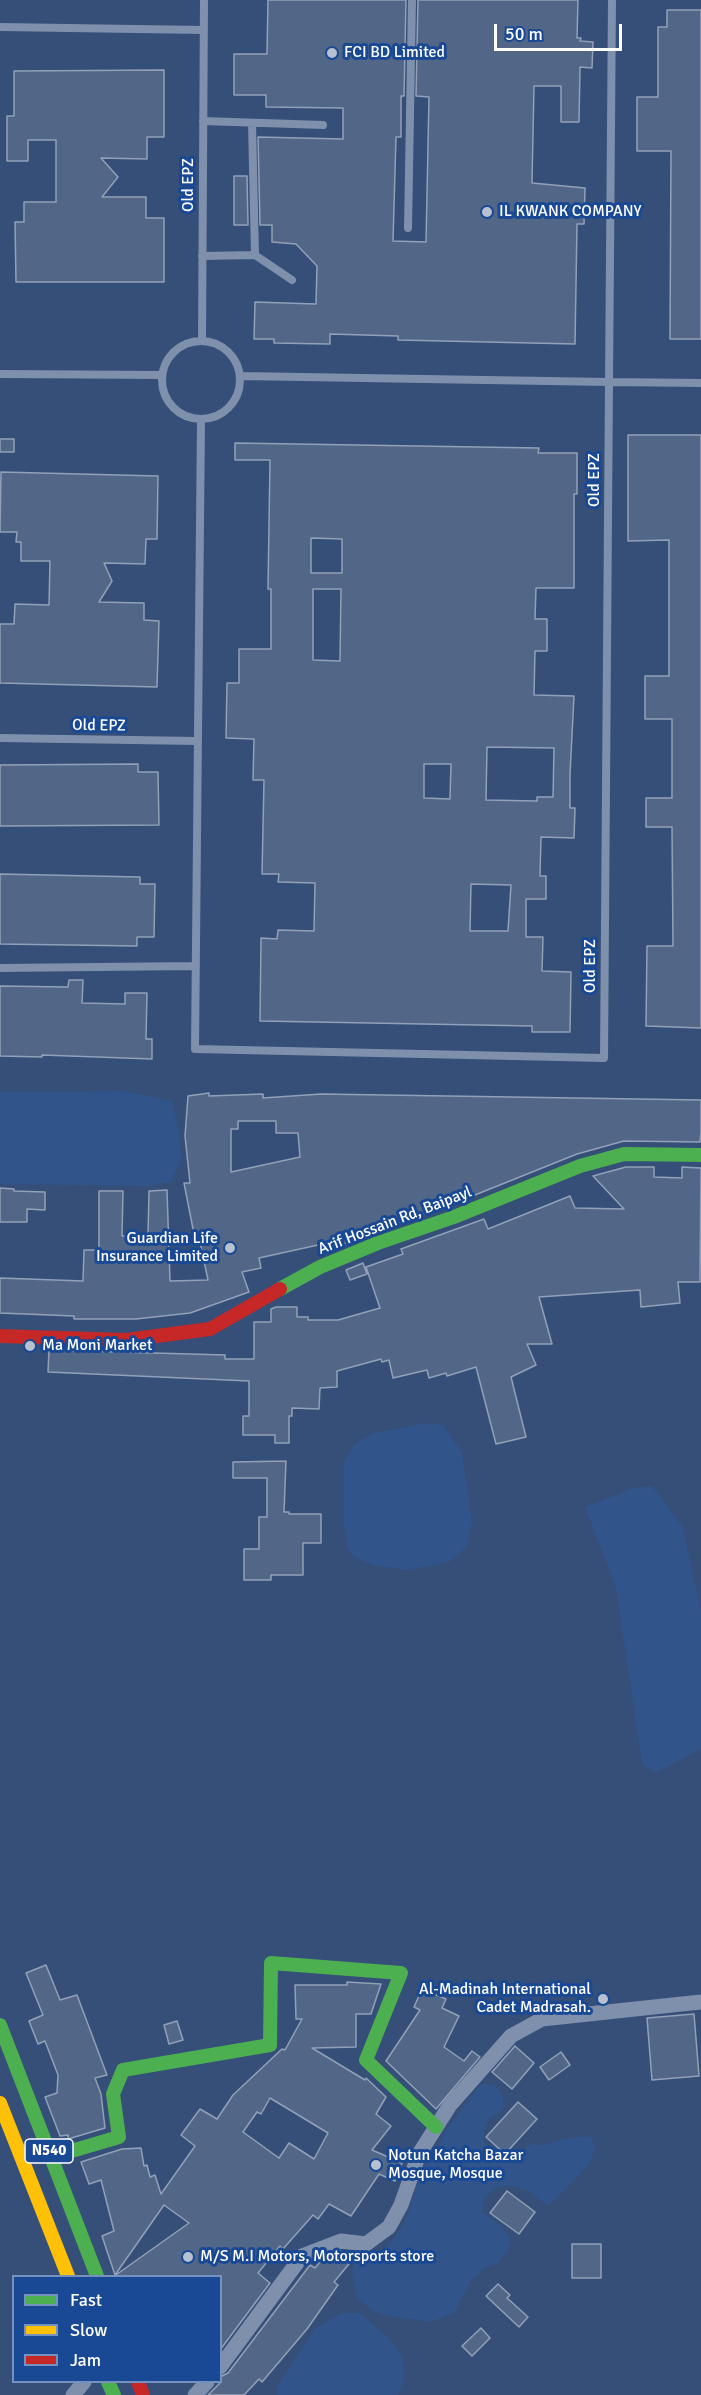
<!DOCTYPE html>
<html>
<head>
<meta charset="utf-8">
<style>
  body { margin:0 }
  #map { position:relative; width:701px; height:2395px; overflow:hidden; background:#354f78; font-family:Signika,sans-serif }
  canvas { display:block }
  .legend { position:absolute; left:12px; top:2275px; width:210px; height:108px; box-sizing:border-box; background:#194994; border:2px solid #7592bf; margin:0; padding:8px 10px; list-style:none; font-size:18px; color:#fff }
  .legend li { display:flex; align-items:center; gap:12px; height:30px }
  .legend b { width:30px; border:2px solid #7592bf }
  .scale { position:absolute; left:494px; top:24px; width:128px; height:27px; box-sizing:border-box; border:3px solid #fff; border-top:0; padding-left:8px; font-size:18px; line-height:21px; white-space:nowrap; color:#fff; -webkit-text-stroke:4px #194994; paint-order:stroke }
</style>
</head>
<body>
<div id="map">
<canvas width="701" height="2395"></canvas>
<ul class="legend">
<li><b style="height:8px;background:#4caf50"></b>Fast</li>
<li><b style="height:8px;background:#ffc107"></b>Slow</li>
<li><b style="height:8px;background:#c62828"></b>Jam</li>
</ul>
<div class="scale">50 m</div>
</div>
<script>
const ctx = document.querySelector('canvas').getContext('2d');
ctx.lineJoin = 'round';
function paint(path, color) { ctx.fillStyle = color; ctx.fill(path, 'evenodd'); }
const shape = rows => new Path2D(rows.map(r => 'M' + r).join(''));
function trace(path, color, width, dash) { ctx.strokeStyle = color; ctx.lineWidth = width; ctx.lineCap = dash ? 'butt' : 'round'; ctx.setLineDash(dash || []); ctx.stroke(path); }
function drawText(font, color, halo, rows, align = 'center') {
  ctx.font = font + ' Signika,sans-serif'; ctx.lineWidth = 6; ctx.setLineDash([]); ctx.textBaseline = 'middle'; ctx.strokeStyle = halo; ctx.fillStyle = color; for (const [text, x, y, turn = 0] of rows) {
    ctx.save(); ctx.translate(x, y); ctx.rotate((+turn || 0) * Math.PI / 180); ctx.textAlign = isNaN(turn) ? turn : align; if (halo) ctx.strokeText(text, 0, 0); ctx.fillText(text, 0, 0); ctx.restore();
  }
}
const water = shape([
  [124,1091,172,1101,179,1132,181,1158,172,1181,147,1186,0,1184,0,1092],
  [426,1423,443,1425,462,1452,472,1523,467,1547,449,1562,435,1565,405,1570,372,1565,353,1556,348,1548,344,1528,344,1461,355,1444,374,1433],
  [652,1486,682,1526,701,1610,701,1749,656,1773,642,1764,616,1587,585,1507,634,1488],
  [482,2083,495,2085,503,2097,503,2109,488,2120,483,2138,487,2151,498,2159,507,2159,533,2143,540,2146,563,2139,591,2136,595,2149,590,2163,549,2206,526,2190,507,2185,496,2188,484,2198,482,2212,500,2225,511,2240,508,2251,498,2263,486,2267,472,2279,454,2313,431,2322,388,2316,373,2311,357,2298,352,2273,354,2259,379,2253,394,2239,406,2219,423,2166,435,2157,445,2131],
  [342,2313,360,2313,387,2337,402,2355,404,2379,398,2395,277,2395,278,2386,314,2329]
]);
const building = shape([
  [268,0,406,0,404,96,401,96,401,137,396,137,393,241,426,242,429,97,416,96,418,0,578,0,577,38,581,38,580,41,593,42,592,68,580,67,579,122,561,122,561,86,534,86,532,183,585,188,584,224,577,224,575,344,398,340,398,336,330,334,330,344,274,343,274,339,254,339,255,302,316,304,317,266,296,244,272,242,272,225,260,225,258,137,343,139,343,108,266,107,266,95,234,95,234,54,267,54,268,0],
  [667,10,701,10,701,339,670,339,671,151,637,151,637,97,658,97,658,27,667,27,667,10],
  [164,70,164,137,147,137,147,159,101,158,118,177,102,197,146,197,146,218,164,218,164,282,16,282,15,222,24,222,24,202,56,202,56,140,28,140,28,161,7,161,7,116,14,116,14,71,164,70],
  [234,176,247,176,248,225,234,225,234,176],
  [628,435,701,435,701,1028,646,1026,647,946,673,946,672,827,646,827,646,798,672,798,672,719,645,719,645,676,669,676,669,540,628,541,628,435],
  [0,439,14,439,14,452,0,452,0,439],
  [235,443,539,448,538,453,577,453,577,494,574,494,574,588,536,588,535,619,547,619,547,651,535,651,534,695,574,696,570,774,570,808,575,808,574,838,541,837,540,876,546,876,546,899,526,899,526,937,543,937,542,971,571,972,570,1032,532,1032,532,1026,260,1021,261,938,277,939,278,930,314,931,315,883,278,882,279,874,262,874,264,780,253,780,254,739,226,738,227,683,239,683,239,649,271,649,271,589,268,589,270,460,235,460,235,443],
  [311,538,342,539,342,573,311,573,311,538],
  [313,589,341,589,340,661,313,660,313,589],
  [487,747,554,748,553,797,537,797,537,801,486,800,487,747],
  [424,764,451,764,450,799,424,798,424,764],
  [471,884,511,885,508,931,470,931,471,884],
  [1,472,158,476,157,539,146,539,145,564,104,563,112,581,99,602,144,603,144,620,159,621,157,687,0,683,0,624,14,624,15,604,49,605,50,561,21,561,21,542,16,542,17,532,0,532,1,472],
  [138,764,138,772,158,772,159,825,0,826,0,765,138,764],
  [0,874,140,877,140,884,155,884,154,937,137,937,137,946,0,944,0,874],
  [69,980,83,980,82,1003,125,1004,125,993,147,993,146,1039,152,1039,152,1059,42,1055,42,1057,0,1056,0,986,68,987,69,980],
  [209,1093,209,1096,263,1094,263,1098,321,1094,701,1100,701,1132,700,1142,624,1141,577,1154,450,1205,338,1246,336,1241,259,1258,261,1268,242,1272,249,1292,190,1313,136,1319,74,1319,74,1316,0,1313,0,1278,83,1281,84,1250,99,1250,99,1191,123,1191,122,1236,148,1235,149,1191,167,1190,170,1281,208,1280,198,1233,194,1234,184,1183,190,1183,185,1136,188,1096,209,1093],
  [238,1121,276,1121,276,1133,298,1133,300,1157,231,1172,231,1129,238,1129,238,1121],
  [626,1167,654,1167,654,1177,682,1178,682,1167,701,1168,700,1282,678,1282,680,1303,641,1307,640,1290,539,1297,552,1344,527,1344,536,1365,511,1377,526,1437,496,1444,476,1367,447,1376,446,1373,429,1378,427,1370,393,1378,389,1360,382,1362,381,1359,337,1371,337,1387,320,1388,319,1409,292,1408,292,1416,289,1416,289,1443,275,1443,275,1435,243,1435,243,1416,249,1416,249,1381,48,1372,49,1350,225,1355,225,1359,254,1359,254,1322,271,1322,271,1309,276,1307,297,1307,297,1317,308,1317,308,1320,338,1320,380,1308,366,1267,403,1254,401,1249,484,1219,488,1229,570,1196,575,1208,624,1209,593,1176,626,1167],
  [0,1188,14,1189,14,1191,45,1192,45,1210,27,1209,27,1222,0,1222,0,1188],
  [363,1263,367,1274,350,1280,346,1270,363,1263],
  [286,1461,284,1512,289,1512,289,1514,321,1514,321,1543,303,1543,303,1575,271,1575,271,1580,244,1580,244,1549,259,1549,259,1517,267,1517,267,1478,233,1478,233,1462,286,1461],
  [46,1965,60,2000,77,1995,107,2075,95,2078,101,2094,105,2128,68,2139,68,2135,60,2136,45,2097,57,2093,58,2075,45,2041,38,2044,29,2021,43,2015,26,1973,46,1965],
  [347,1982,381,1984,371,2014,356,2014,356,2047,312,2048,365,2080,366,2078,386,2097,376,2114,391,2126,372,2150,402,2163,395,2181,379,2174,351,2216,329,2204,318,2219,313,2215,283,2249,280,2246,258,2273,270,2283,220,2350,220,2277,113,2277,189,2223,164,2205,115,2275,102,2236,114,2231,101,2180,89,2184,81,2162,122,2149,141,2148,144,2166,147,2165,150,2177,155,2175,161,2194,195,2146,181,2135,200,2109,217,2119,233,2095,282,2049,285,2050,302,2019,296,2019,295,1985,347,1985,347,1982],
  [270,2098,328,2133,314,2159,289,2143,279,2158,243,2132,257,2112,261,2114,270,2098],
  [422,1989,446,1999,442,2008,459,2016,444,2047,464,2061,472,2051,480,2057,436,2109,386,2061,420,2010,414,2007,422,1989],
  [694,2014,699,2076,652,2080,647,2018,694,2014],
  [177,2021,183,2040,169,2044,164,2025,177,2021],
  [515,2046,534,2063,512,2089,492,2072,515,2046],
  [561,2052,570,2065,549,2080,540,2067,561,2052],
  [518,2102,537,2119,505,2154,486,2137,518,2102],
  [507,2191,535,2212,519,2234,490,2213,507,2191],
  [572,2244,601,2244,601,2278,572,2278,572,2244],
  [342,2251,353,2259,334,2282,338,2285,307,2329,262,2382,259,2379,244,2395,208,2395,220,2383,220,2377,228,2373,310,2265,315,2268,323,2258,342,2251],
  [498,2284,510,2295,507,2298,528,2317,519,2327,486,2296,498,2284],
  [481,2328,490,2338,472,2356,462,2346,481,2328]
]);
const lane = shape([
  [0,27,204,30],
  [203,121,323,125],
  [252,123,255,255,292,280],
  [408,228,412,0],
  [202,256,255,255],
  '162 380a39 39 0 1 1 78 0a39 39 0 1 1-78 0Z',
  [202,341,204,0],
  [0,374,162,375],
  [240,376,609,382,612,0],
  [201,419,195,1049,604,1058,609,382,701,383],
  [0,738,198,741],
  [0,968,196,966]
]);
const street = shape([
  [220,2367,302,2256,341,2241,366,2244,389,2227,401,2205,419,2154,450,2105,511,2036,542,2019,701,2002],
  [73,2395,84,2382],
  [195,2395,207,2382]
]);
const fast = shape([
  [280,1289,320,1267,378,1243,454,1217,580,1166,624,1154,701,1155],
  [0,2025,97,2276],
  [51,2157,119,2137,113,2094,123,2070,270,2045,271,1963,401,1973,366,2060,436,2127],
  [108,2382,114,2395]
]);
const slow = shape([
  [0,2103,68,2276]
]);
const jam = shape([
  [0,1336,126,1340,210,1329,280,1289],
  [138,2382,143,2395]
]);
const markers = [
  [332,53,6,"#b8c1d0"],
  [487,212,6,"#b8c1d0"],
  [230,1248,6,"#b8c1d0"],
  [30,1346,6,"#b8c1d0"],
  [603,1999,6,"#b8c1d0"],
  [376,2165,6,"#b8c1d0"],
  [188,2257,6,"#b8c1d0"]
];
const shields = [
  [49,2151,48]
];
const shieldNames = [
  ["N540",49,2151]
];
const poiNames = [
  ["FCI BD Limited",344,53],
  ["IL KWANK COMPANY",499,212],
  ["Guardian Life",218,1239,"right"],
  ["Insurance Limited",218,1257,"right"],
  ["Ma Moni Market",42,1346],
  ["Al-Madinah International",591,1990,"right"],
  ["Cadet Madrasah.",591,2008,"right"],
  ["Notun Katcha Bazar",388,2156],
  ["Mosque, Mosque",388,2174],
  ["M/S M.I Motors, Motorsports store",200,2257]
];
const streetNames = [
  ["Old EPZ",189,185,-90],
  ["Old EPZ",595,480,-90],
  ["Old EPZ",99,726,1],
  ["Old EPZ",591,966,-90],
  ["Arif Hossain Rd, Baipayl",395,1221,-21]
];
paint(water, '#31548a');
paint(building, '#526787');
trace(building, '#92a1b8', 1.5);
trace(lane, '#7e90ab', 8);
trace(street, '#7e90ab', 15);
trace(fast, '#4caf50', 14);
trace(slow, '#ffc107', 14);
trace(jam, '#c62828', 14);
for (const [x, y, r, color] of markers) { const dot = new Path2D(); dot.arc(x, y, r, 0, 2 * Math.PI); ctx.fillStyle = color; ctx.fill(dot); trace(dot, '#194994', 2); }
for (const [x, y, w] of shields) { const box = new Path2D(); box.roundRect(x - w / 2, y - 12, w, 24, 4.5); ctx.fillStyle = '#194994'; ctx.fill(box); trace(box, '#fff', 1.5); }
drawText('bold 15px', '#fff', null, shieldNames);
drawText('16px', '#fff', '#194994', poiNames, 'left');
drawText('16px', '#fff', '#194994', streetNames);
</script>
</body>
</html>
